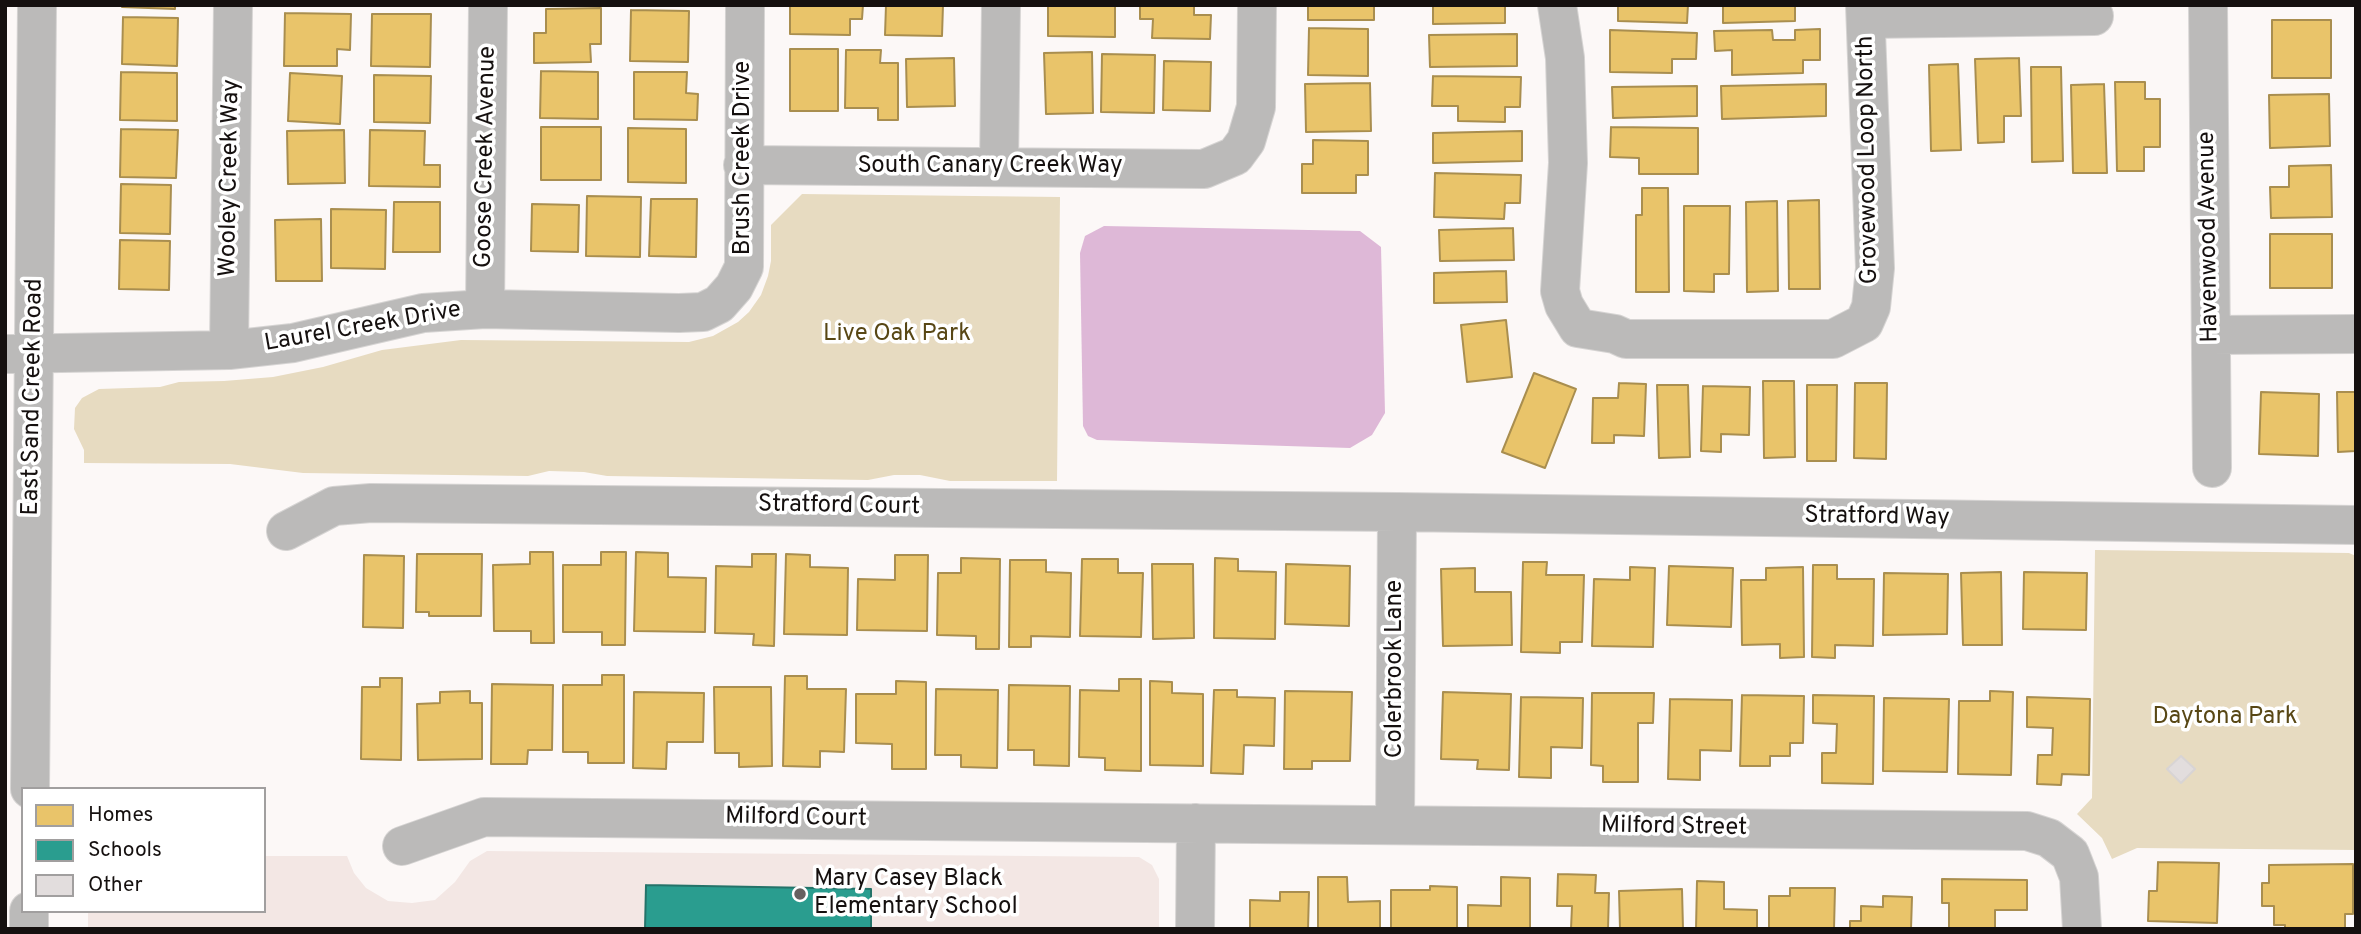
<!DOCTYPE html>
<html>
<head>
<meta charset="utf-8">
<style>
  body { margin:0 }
  #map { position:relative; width:2361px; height:934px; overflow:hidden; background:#fcf8f7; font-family:Overpass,sans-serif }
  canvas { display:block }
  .frame { position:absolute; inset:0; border:7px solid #15100f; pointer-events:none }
  .legend { position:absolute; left:21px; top:787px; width:245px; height:126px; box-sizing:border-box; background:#fff; border:2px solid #a19f9f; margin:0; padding:9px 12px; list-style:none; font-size:21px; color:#15100f }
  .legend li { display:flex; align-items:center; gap:14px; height:35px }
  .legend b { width:35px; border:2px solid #a19f9f }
</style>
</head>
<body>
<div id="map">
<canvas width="2361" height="934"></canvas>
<div class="frame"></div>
<ul class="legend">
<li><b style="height:19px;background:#e9c46a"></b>Homes</li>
<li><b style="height:19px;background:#2a9d8f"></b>Schools</li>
<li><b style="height:19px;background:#e2dddd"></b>Other</li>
</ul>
</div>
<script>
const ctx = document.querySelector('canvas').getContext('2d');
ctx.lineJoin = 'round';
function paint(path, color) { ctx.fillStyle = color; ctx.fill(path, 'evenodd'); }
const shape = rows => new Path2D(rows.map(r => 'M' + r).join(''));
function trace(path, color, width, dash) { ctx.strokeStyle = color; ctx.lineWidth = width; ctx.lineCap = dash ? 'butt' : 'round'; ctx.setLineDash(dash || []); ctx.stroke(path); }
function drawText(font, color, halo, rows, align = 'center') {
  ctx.font = font + ' Overpass,sans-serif'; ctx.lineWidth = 7; ctx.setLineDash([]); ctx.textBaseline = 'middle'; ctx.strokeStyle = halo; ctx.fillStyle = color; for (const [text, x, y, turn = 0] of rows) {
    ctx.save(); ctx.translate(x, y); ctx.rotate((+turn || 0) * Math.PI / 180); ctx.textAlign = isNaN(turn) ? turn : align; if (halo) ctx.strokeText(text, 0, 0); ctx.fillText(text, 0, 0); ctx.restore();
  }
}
const built = shape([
  [487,851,1139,857,1152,865,1159,879,1159,929,88,929,88,911,264,911,264,856,347,856,354,873,366,888,388,901,412,903,435,900,455,882,470,861]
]);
const green = shape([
  [802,194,1060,197,1057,481,950,481,920,475,894,475,868,480,607,476,584,472,549,471,528,476,303,473,230,464,84,463,84,450,74,429,75,408,82,398,99,389,160,387,179,382,224,381,273,377,323,367,382,350,461,340,689,342,713,336,738,322,749,312,761,295,768,276,771,261,771,225],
  [2095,550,2349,553,2356,556,2356,850,2137,848,2112,859,2102,838,2077,814,2092,798]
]);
const water = shape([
  [1104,226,1360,231,1381,247,1385,413,1372,435,1350,448,1097,440,1088,436,1083,426,1080,253,1085,236]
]);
const homes = shape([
  [122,5,175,5,175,9,122,7,122,5],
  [790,5,863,5,862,19,850,19,850,35,790,34,790,5],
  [886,5,943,5,942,36,885,35,886,5],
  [1115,5,1115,37,1048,36,1048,6,1115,5],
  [1140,5,1194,5,1194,15,1211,15,1210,39,1152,38,1153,19,1140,19,1140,5],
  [1308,5,1374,5,1374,20,1308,20,1308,5],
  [1433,5,1505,5,1505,23,1433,24,1433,5],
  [1688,5,1687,23,1618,21,1618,6,1601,6,1688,5],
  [1723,5,1812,5,1812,6,1795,6,1795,21,1723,23,1723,5],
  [601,8,601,44,590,44,591,62,534,63,534,33,546,33,546,9,601,8],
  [631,10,689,11,688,62,630,61,631,10],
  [285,13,351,14,350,50,337,49,337,66,284,66,285,13],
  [372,14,431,14,430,67,371,66,372,14],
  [123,17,178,18,177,66,122,64,123,17],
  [2272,20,2331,20,2331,78,2272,78,2272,20],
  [1309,28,1368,29,1368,76,1308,75,1309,28],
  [1820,29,1820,60,1803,60,1803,73,1732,75,1732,50,1715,51,1714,31,1772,30,1773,40,1795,40,1795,30,1820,29],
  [1610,30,1697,33,1696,59,1672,59,1672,73,1610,72,1610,30],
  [1517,34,1517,66,1430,67,1429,35,1517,34],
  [790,49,838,49,838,111,790,111,790,49],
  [846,50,881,50,880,63,898,63,898,120,878,120,878,108,845,108,846,50],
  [1092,52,1093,113,1046,114,1044,53,1092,52],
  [1102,54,1155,55,1154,113,1101,112,1102,54],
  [954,58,955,106,907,107,906,59,954,58],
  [2019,58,2021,116,2004,116,2004,142,1978,143,1975,59,2019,58],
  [1164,61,1211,62,1210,111,1163,110,1164,61],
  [1958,64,1961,150,1931,151,1929,65,1958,64],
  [2031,67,2061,67,2063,161,2032,162,2031,67],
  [541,71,598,72,598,119,540,118,541,71],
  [121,72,177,73,177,121,120,120,121,72],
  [634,72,687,72,686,93,698,94,697,120,634,119,634,72],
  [290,73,342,76,340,124,288,121,290,73],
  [374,75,431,76,430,123,374,122,374,75],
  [1433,76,1521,77,1520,107,1505,107,1505,122,1458,121,1458,106,1432,106,1433,76],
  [2115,82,2145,82,2145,99,2160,99,2160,147,2144,147,2144,171,2117,171,2115,82],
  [1370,83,1371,131,1306,132,1305,84,1370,83],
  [1826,84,1826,116,1722,119,1721,86,1826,84],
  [2104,84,2107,173,2073,173,2071,85,2104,84],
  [1697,86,1697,116,1613,118,1612,87,1697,86],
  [2329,94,2330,146,2270,148,2269,95,2329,94],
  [541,127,601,127,601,180,541,180,541,127],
  [1611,127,1698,128,1698,174,1639,174,1639,158,1610,157,1611,127],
  [628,128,686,129,686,183,628,182,628,128],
  [121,129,178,130,176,178,120,177,121,129],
  [344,130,345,183,288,184,287,131,344,130],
  [370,130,425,131,424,165,440,165,440,187,369,186,370,130],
  [1522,131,1522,161,1433,163,1433,133,1522,131],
  [1313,140,1368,141,1368,175,1356,175,1356,193,1302,193,1302,164,1313,164,1313,140],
  [2331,165,2332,217,2271,218,2270,187,2289,187,2289,166,2331,165],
  [1435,173,1521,175,1520,203,1505,203,1504,219,1434,217,1435,173],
  [121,184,171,185,170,234,120,233,121,184],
  [1642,188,1668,188,1669,292,1636,292,1636,215,1642,215,1642,188],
  [587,196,641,197,640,257,586,256,587,196],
  [651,199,697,199,696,257,649,256,651,199],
  [1819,200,1820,289,1789,289,1788,201,1819,200],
  [1777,201,1778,291,1747,292,1746,202,1777,201],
  [394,202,440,202,440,252,393,252,394,202],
  [532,204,579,205,578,252,531,251,532,204],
  [1684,206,1730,206,1729,274,1714,274,1714,292,1684,291,1684,206],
  [331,209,386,210,385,269,331,268,331,209],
  [321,219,322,281,276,281,275,220,321,219],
  [1513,228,1514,260,1440,261,1439,230,1513,228],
  [2270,234,2332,234,2332,288,2270,288,2270,234],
  [120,240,170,241,169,290,119,289,120,240],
  [1506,271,1507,302,1434,303,1434,273,1506,271],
  [1506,320,1512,377,1467,382,1461,325,1506,320],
  [1534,373,1576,389,1545,468,1502,452,1534,373],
  [1763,381,1794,381,1795,457,1764,458,1763,381],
  [1619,383,1646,384,1644,436,1614,435,1614,443,1592,443,1593,398,1618,398,1619,383],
  [1855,383,1887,383,1886,459,1854,458,1855,383],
  [1657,385,1688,385,1690,457,1659,458,1657,385],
  [1807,385,1837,385,1836,461,1807,461,1807,385],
  [1703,386,1750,387,1749,435,1721,434,1721,452,1701,451,1703,386],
  [2261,392,2319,394,2318,456,2259,454,2261,392],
  [2337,392,2356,392,2356,451,2338,452,2337,392],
  [530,552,553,552,554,643,531,643,531,631,494,631,493,565,530,564,530,552],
  [601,552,626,552,625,645,602,645,602,632,563,632,563,565,601,565,601,552],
  [636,552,668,553,668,577,706,578,705,632,634,631,636,552],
  [417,554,482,554,481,616,429,616,429,612,416,612,417,554],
  [752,554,776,554,774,646,753,645,754,634,715,633,716,566,752,567,752,554],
  [786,554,810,555,810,567,848,568,847,635,784,634,786,554],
  [364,555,404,556,403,628,363,627,364,555],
  [895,555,928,555,927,631,857,630,858,579,895,580,895,555],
  [961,558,1000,559,999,649,976,649,976,636,937,635,938,573,961,573,961,558],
  [1215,558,1238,559,1238,571,1276,572,1275,639,1214,638,1215,558],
  [1082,559,1118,559,1118,573,1143,573,1141,637,1080,636,1082,559],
  [1010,560,1046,560,1046,572,1071,573,1070,637,1031,636,1031,647,1009,647,1010,560],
  [1523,562,1547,562,1546,575,1584,575,1582,642,1560,642,1560,653,1521,652,1523,562],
  [1152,564,1193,564,1194,638,1153,639,1152,564],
  [1286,564,1350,566,1349,626,1285,624,1286,564],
  [1813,565,1837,565,1837,579,1874,579,1873,646,1835,645,1835,658,1812,657,1813,565],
  [1669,566,1733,568,1731,627,1667,625,1669,566],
  [1630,567,1655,568,1653,647,1592,646,1594,579,1630,580,1630,567],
  [1803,567,1804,657,1780,658,1780,644,1742,645,1741,580,1766,580,1766,568,1803,567],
  [1475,568,1475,592,1511,592,1512,645,1443,646,1441,569,1475,568],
  [2001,572,2002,645,1963,645,1961,573,2001,572],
  [2024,572,2087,573,2086,630,2023,629,2024,572],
  [1884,573,1948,574,1947,634,1883,635,1884,573],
  [602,675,624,675,624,763,588,763,588,752,563,752,563,685,602,685,602,675],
  [785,676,807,676,807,689,846,689,844,752,820,751,820,767,783,766,785,676],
  [380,678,402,678,401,760,361,759,362,687,380,687,380,678],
  [1119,679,1141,679,1141,771,1105,770,1105,758,1079,757,1080,690,1119,691,1119,679],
  [896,681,926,682,926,769,892,769,892,744,856,743,856,694,896,694,896,681],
  [1150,681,1172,682,1172,693,1203,694,1203,766,1150,765,1150,681],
  [492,684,553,685,552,750,528,750,527,764,491,764,492,684],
  [1009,685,1070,686,1069,766,1034,765,1034,750,1008,750,1009,685],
  [714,687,771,687,772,766,739,767,739,753,715,753,714,687],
  [936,689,998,690,997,768,961,767,961,755,935,755,936,689],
  [1214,690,1237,690,1237,697,1275,698,1274,746,1244,745,1243,774,1211,773,1214,690],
  [470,691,470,703,482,703,482,759,418,760,417,704,440,703,440,692,470,691],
  [1285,691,1352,692,1350,761,1312,761,1312,769,1284,769,1285,691],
  [1990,691,2013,692,2011,775,1958,774,1959,701,1990,701,1990,691],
  [634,692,704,693,703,742,667,742,666,769,633,768,634,692],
  [1443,692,1511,694,1509,770,1477,769,1478,760,1441,759,1443,692],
  [1592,693,1654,693,1653,723,1638,723,1638,782,1603,782,1603,766,1591,765,1592,693],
  [1742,695,1804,696,1803,743,1790,743,1790,756,1770,756,1770,766,1740,766,1742,695],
  [1813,695,1874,696,1873,784,1822,783,1822,753,1836,753,1837,724,1813,723,1813,695],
  [1521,697,1583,698,1582,748,1551,747,1551,778,1519,777,1521,697],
  [2027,697,2090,699,2089,775,2062,774,2061,785,2037,784,2038,755,2052,755,2053,728,2027,727,2027,697],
  [1884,698,1949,699,1947,772,1883,771,1884,698],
  [1670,699,1732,700,1731,751,1700,750,1700,780,1668,779,1670,699],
  [2158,862,2219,863,2217,923,2148,921,2149,891,2157,891,2158,862],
  [2353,864,2353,914,2345,914,2345,929,2285,929,2285,925,2274,925,2274,906,2262,906,2262,883,2269,883,2269,865,2353,864],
  [1558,874,1596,875,1595,893,1609,893,1608,929,1571,929,1572,906,1557,906,1558,874],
  [1318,877,1347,877,1348,902,1380,901,1380,929,1318,929,1318,877],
  [1501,877,1530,878,1530,929,1468,929,1468,905,1501,906,1501,877],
  [1942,879,2027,880,2027,910,1995,910,1995,929,1949,929,1949,903,1942,903,1942,879],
  [1697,881,1724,882,1724,909,1757,910,1757,929,1696,929,1697,881],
  [1430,886,1457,887,1457,929,1391,929,1391,890,1430,890,1430,886],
  [1790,888,1835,888,1834,929,1769,929,1769,896,1790,896,1790,888],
  [1682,889,1683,929,1620,929,1619,891,1682,889],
  [1280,892,1309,892,1308,929,1250,929,1250,900,1280,901,1280,892],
  [1883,896,1912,897,1911,929,1850,929,1850,921,1861,921,1861,906,1883,907,1883,896]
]);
const schools = shape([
  [646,885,871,889,871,929,645,929,646,885]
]);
const building = shape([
  [2181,756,2195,769,2181,783,2167,769,2181,756]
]);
const minor = shape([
  [1557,5,1565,58,1568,163,1560,291,1564,305,1578,328,1615,334,1626,339,1833,339,1864,323,1871,307,1875,268,1865,5],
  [2208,5,2212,468],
  [1866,19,2094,16],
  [743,165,1204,169,1235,156,1246,141,1256,107,1257,5],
  [999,167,1001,5],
  [485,309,488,5],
  [2212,335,2356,334],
  [229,350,233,5],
  [5,354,229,350,293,343,423,313,485,309,679,313,703,312,719,304,734,287,744,267,745,5],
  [286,531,334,506,371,503,1397,512,2356,525],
  [30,789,37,5],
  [1395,825,1397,512],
  [402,846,484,817,2027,831,2049,838,2070,854,2079,877,2082,929],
  [29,929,29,911],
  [1195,929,1196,823]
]);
const markers = [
  [800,894,7,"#666160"]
];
const streetNames = [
  ["Goose Creek Avenue",487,157,-89],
  ["Brush Creek Drive",744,158,-90],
  ["Grovewood Loop North",1869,160,-91],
  ["South Canary Creek Way",990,167],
  ["Wooley Creek Way",231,178,-89],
  ["Havenwood Avenue",2210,237,-91],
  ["Laurel Creek Drive",363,328,-10],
  ["East Sand Creek Road",34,397,-89],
  ["Stratford Court",839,507,1],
  ["Stratford Way",1877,518,1],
  ["Colerbrook Lane",1396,669,-90],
  ["Milford Court",796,819,1],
  ["Milford Street",1674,828,1]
];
const parkNames = [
  ["Live Oak Park",897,335],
  ["Daytona Park",2225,718]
];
const poiNames = [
  ["Mary Casey Black",814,880],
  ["Elementary School",814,908]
];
paint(built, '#f3e7e4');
paint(green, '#e7dbc1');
paint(water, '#deb8d7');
paint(homes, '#e9c46a');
trace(homes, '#a98e4f', 2);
paint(schools, '#2a9d8f');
trace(schools, '#247369', 2);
paint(building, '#e2dddd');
trace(building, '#d8d4d4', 2);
trace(minor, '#d6d4d3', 40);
trace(minor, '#bbbab9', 38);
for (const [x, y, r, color] of markers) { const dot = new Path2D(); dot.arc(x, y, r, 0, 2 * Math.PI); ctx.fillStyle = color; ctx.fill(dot); trace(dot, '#fff', 2.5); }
drawText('24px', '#15100f', '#fff', streetNames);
drawText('24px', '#584715', '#fff', parkNames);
drawText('24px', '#15100f', '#fff', poiNames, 'left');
</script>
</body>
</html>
